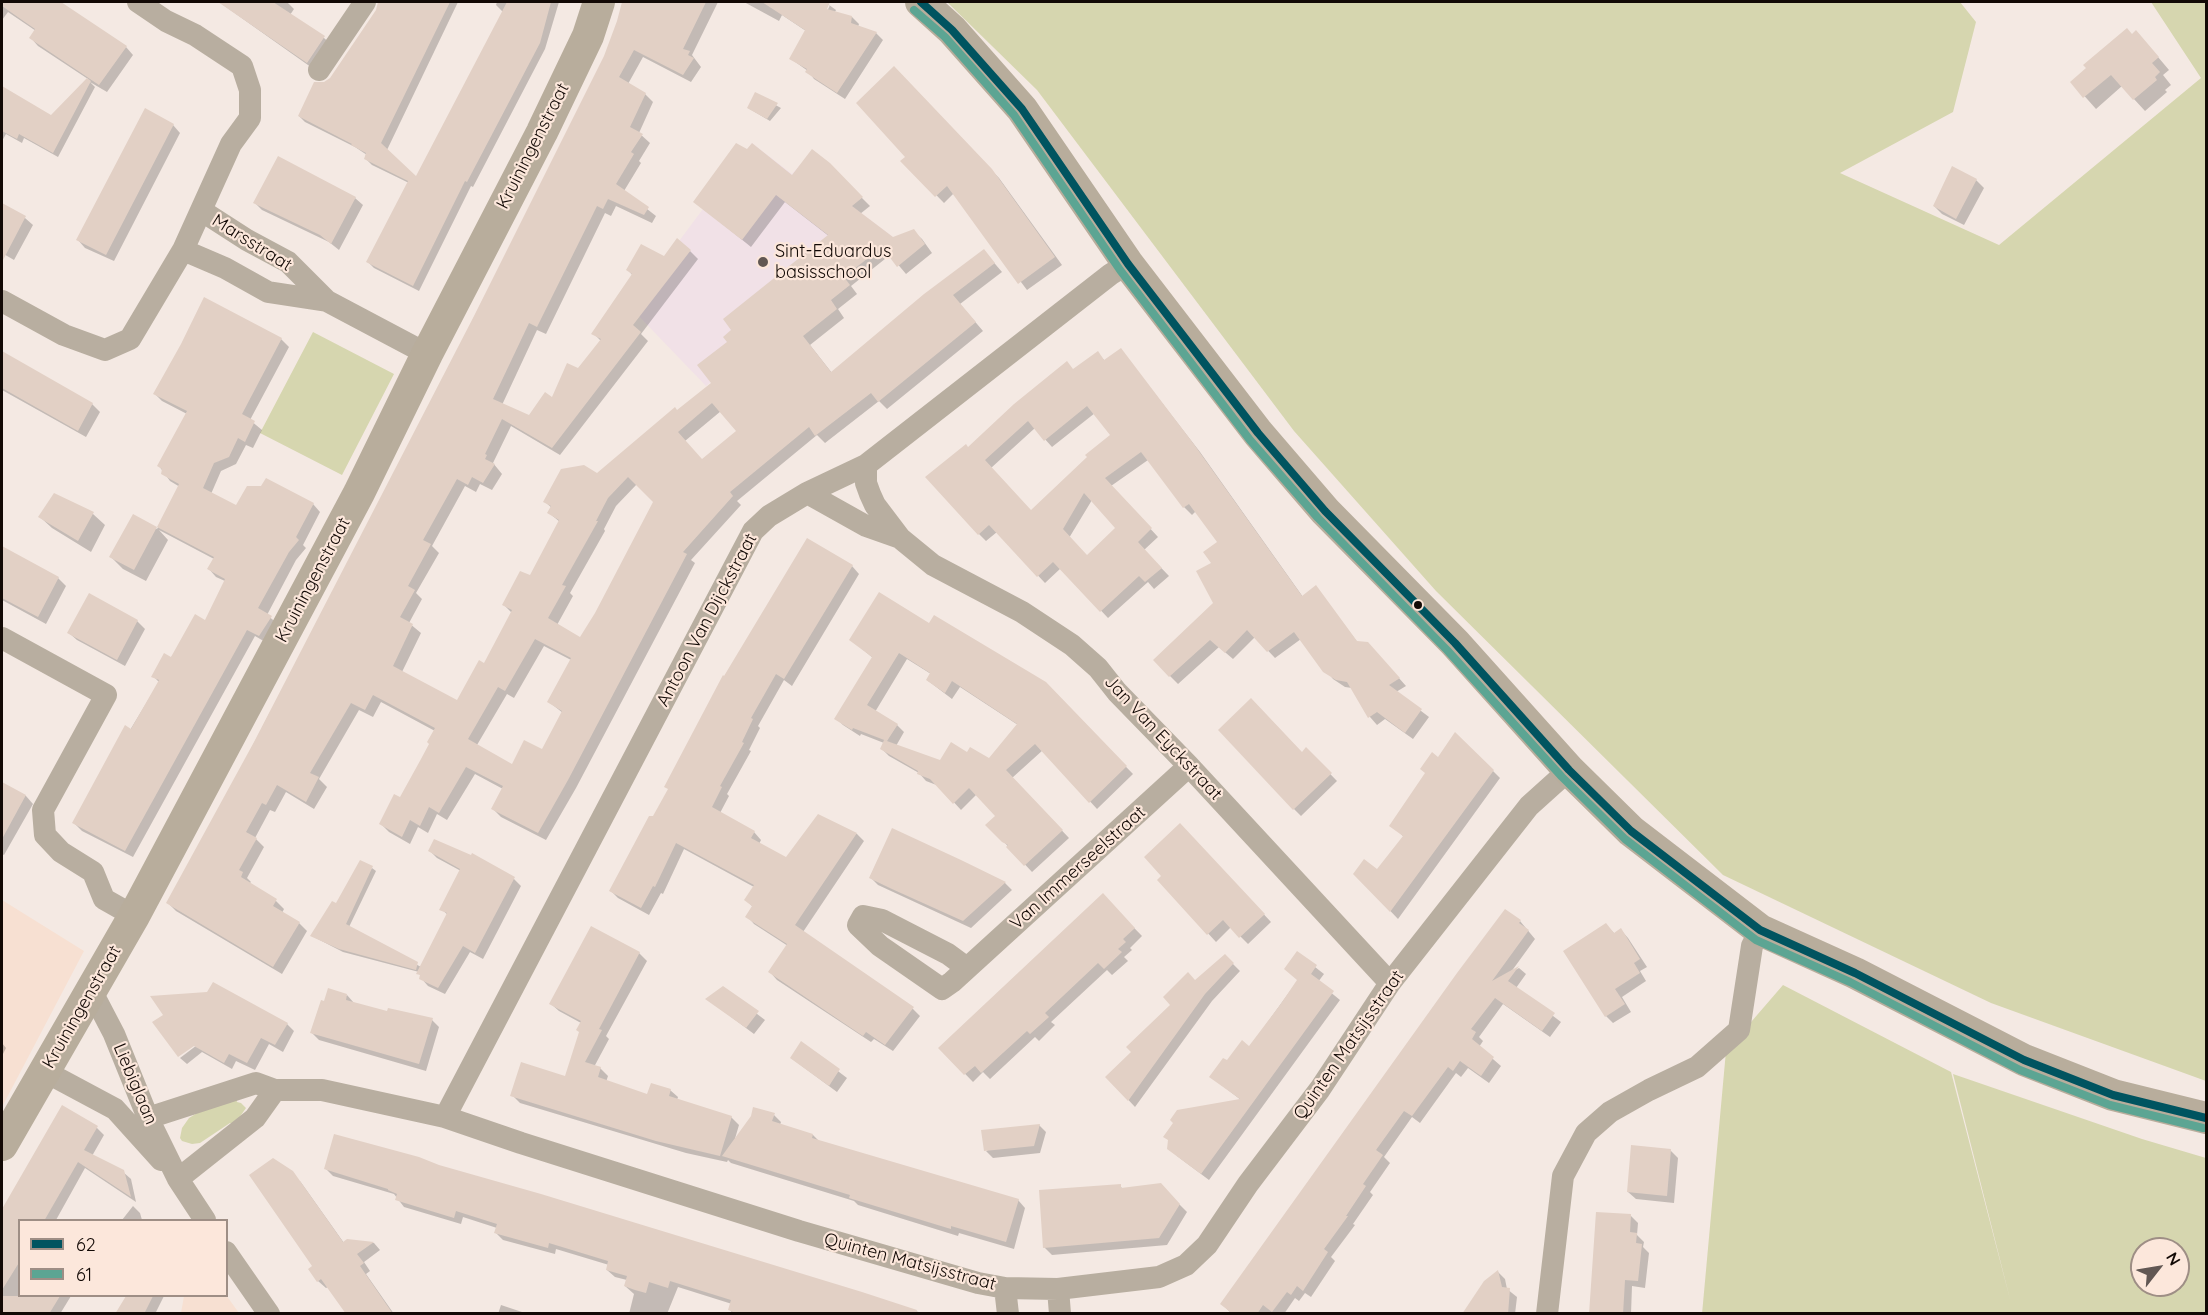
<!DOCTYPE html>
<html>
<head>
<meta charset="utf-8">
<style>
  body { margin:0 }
  #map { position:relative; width:2208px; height:1315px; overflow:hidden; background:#f4e9e3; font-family:Quicksand,sans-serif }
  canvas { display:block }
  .frame { position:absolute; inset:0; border:3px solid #120905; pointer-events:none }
  .legend { position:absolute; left:18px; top:1219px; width:210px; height:78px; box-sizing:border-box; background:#fce7db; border:2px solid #9e8e85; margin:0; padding:8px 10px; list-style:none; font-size:18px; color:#120905 }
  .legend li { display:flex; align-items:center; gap:12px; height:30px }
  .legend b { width:30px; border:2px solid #9e8e85 }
  .north { position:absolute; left:2130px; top:1237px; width:60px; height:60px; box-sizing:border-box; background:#fce7db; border:2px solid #9e8e85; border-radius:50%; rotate:59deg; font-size:16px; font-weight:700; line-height:24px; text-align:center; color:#120905 }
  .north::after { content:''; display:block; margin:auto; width:21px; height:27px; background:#615753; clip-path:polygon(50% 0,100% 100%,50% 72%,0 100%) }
</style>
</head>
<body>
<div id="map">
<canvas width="2208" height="1315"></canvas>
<div class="frame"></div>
<ul class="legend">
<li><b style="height:8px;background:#005460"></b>62</li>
<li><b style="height:8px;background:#5ca593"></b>61</li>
</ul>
<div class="north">N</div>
</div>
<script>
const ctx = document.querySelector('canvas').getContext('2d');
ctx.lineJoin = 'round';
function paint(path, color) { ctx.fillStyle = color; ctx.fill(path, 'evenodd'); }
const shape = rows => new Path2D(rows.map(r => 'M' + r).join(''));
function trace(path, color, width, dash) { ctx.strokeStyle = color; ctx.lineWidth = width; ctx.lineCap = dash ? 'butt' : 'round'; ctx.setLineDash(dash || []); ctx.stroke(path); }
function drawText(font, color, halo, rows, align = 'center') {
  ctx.font = font + ' Quicksand,sans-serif'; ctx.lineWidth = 4.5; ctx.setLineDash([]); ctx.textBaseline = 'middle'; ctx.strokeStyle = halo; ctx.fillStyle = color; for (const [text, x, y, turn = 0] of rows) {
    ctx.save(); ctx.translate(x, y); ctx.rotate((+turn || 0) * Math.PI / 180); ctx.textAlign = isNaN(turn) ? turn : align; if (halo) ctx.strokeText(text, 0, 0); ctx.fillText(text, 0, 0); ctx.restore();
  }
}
const built = shape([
  [2,900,84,951,2,1107],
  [226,1295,239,1313,181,1313,184,1296]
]);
const education = shape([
  [752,143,792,174,799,166,893,237,706,386,630,307]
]);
const green = shape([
  [947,2,1960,2,1976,22,1953,112,1840,173,1999,245,2201,78,2151,2,2206,2,2206,1081,1991,1003,1723,875,1436,591,1294,431,1037,90],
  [313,332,394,374,342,475,260,433],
  [1783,985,1951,1072,2011,1303,1953,1074,2142,1139,2206,1158,2206,1313,1702,1314,1726,1051],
  [2142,1249,2178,1249,2178,1285,2142,1285],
  [236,1097,237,1102,241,1103,246,1108,234,1125,230,1123,200,1143,192,1144,182,1141,180,1138,182,1128,189,1118,202,1110]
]);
const shadow = shape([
  [2,2,57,2,126,47,133,55,107,92,90,82,95,87,58,157,24,138,22,143,6,134,2,141,2,87,51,117,88,79,38,46,31,38,36,31,8,12,2,20],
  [219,2,287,2,294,9,290,15,324,38,332,45,315,70],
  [380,2,385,2,402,9,405,2,458,2,387,150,416,178,503,12,496,5,497,2,559,2,545,49,473,187,471,186,419,291,374,268,368,262,409,183,372,165,366,159,367,155,355,147,305,122,299,116,331,79,378,10],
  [624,2,718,2,692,55,701,67,691,82,643,57,628,84,645,94,653,102,639,133,650,143,639,161,641,163,624,191,656,216,652,223,616,206,611,216,605,213,546,334,537,330,502,405,529,417,553,399,601,341,593,333,633,276,628,270,690,251,698,259,641,334,648,341,560,455,511,426,493,463,502,474,492,490,480,484,476,492,465,486,432,546,439,553,416,593,422,599,409,623,421,633,402,672,457,702,485,665,512,613,503,604,530,577,560,522,549,513,552,508,545,502,597,475,713,384,729,342,830,237,785,202,751,247,694,201,793,177,829,165,870,206,860,214,893,239,913,231,922,239,932,253,906,274,890,255,851,286,857,294,838,309,844,318,810,345,832,373,984,251,1002,272,960,304,983,331,887,409,879,401,825,443,817,435,737,501,741,505,691,560,695,563,576,788,546,840,501,817,493,809,503,789,475,774,447,820,437,814,428,833,418,827,410,844,389,832,381,824,401,799,423,760,435,731,381,702,373,717,359,710,319,779,327,787,314,809,286,792,275,812,270,810,255,838,264,847,247,878,251,882,249,884,276,901,284,909,282,913,299,923,307,931,282,974,176,911,168,903,243,764,414,437,605,56,619,22],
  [721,411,738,431,702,460,685,441],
  [637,484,654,502,596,614,581,639,557,625,573,596,570,593,605,531,604,529,616,506],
  [544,646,571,660,549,702,563,713,543,751,513,766,477,745,507,694,514,698],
  [744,2,825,2,836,10,835,12,852,17,859,24,858,27,876,33,883,40,845,99,814,79,808,71,791,59,806,31,782,15,779,21],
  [827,5,830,5,825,16],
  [2147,44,2169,70,2163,75,2171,85,2165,90,2167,92,2145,111,2122,86,2096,109,2072,82],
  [894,68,999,178,1062,265,1027,290,954,193,944,203,903,161,907,157],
  [755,94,781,108,770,121,748,108],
  [173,125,180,133,114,261,85,248,78,240],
  [1976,180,1984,188,1964,225,1942,214,1934,206],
  [355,198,363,205,339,250,329,242,262,210,255,203],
  [2,204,25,218,33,225,14,260,2,253],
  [281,339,289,347,250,420,262,430,253,448,246,445,236,464,221,471,211,494,236,507,313,504,320,512,303,545,306,548,296,560,267,615,278,624,267,643,255,636,133,857,82,831,74,823,159,682,153,676,205,622,225,581,216,577,209,569,214,559,159,530,168,540,146,581,123,569,111,557,134,516,157,529,180,487,170,481,159,466,187,414,162,401,155,394],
  [1121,350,1200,452,1303,597,1316,587,1358,643,1375,651,1406,686,1396,692,1429,717,1413,739,1385,719,1377,725,1370,717,1352,688,1345,687,1333,679,1301,639,1275,658,1255,637,1233,659,1219,647,1178,684,1170,676,1155,660,1215,603,1213,563,1219,543,1196,511,1192,515,1184,507,1148,460,1111,486,1158,537,1144,550,1169,576,1154,589,1148,582,1108,618,1061,568,1045,583,997,532,986,541,979,534,969,449,1098,353,1105,361],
  [1095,413,1113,436,1031,512,991,468,1035,428,1052,447],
  [1092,500,1117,528,1087,557,1069,538],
  [2,353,92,404,100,412,86,437,2,390],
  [54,495,93,514,105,525,91,552,52,528,40,517],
  [2,548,58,578,66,586,46,624,2,600],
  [852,566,859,574,792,686,784,680,758,726,760,728,749,750,751,751,727,794,729,796,720,813,754,832,761,840,759,844,787,859,818,816,857,834,864,841,803,932,913,1009,920,1016,893,1051,874,1039,871,1042,777,980,770,972,788,946,754,924,747,916,753,907,746,900,754,887,684,849,663,894,661,893,649,915,618,898,611,891,654,817],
  [137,621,145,629,125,666,77,640,69,633],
  [930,625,1045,684,1133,774,1097,809,1043,750,1012,778,1069,838,1032,872,988,825,997,816,977,794,961,810,939,786,926,781,919,773,889,756,882,749,884,743,861,734,860,736,843,725,836,718,873,658,851,640],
  [907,659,931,674,927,680,952,699,960,687,1018,725,989,760,967,754,941,762,896,746,904,732,897,725,875,712],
  [1456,734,1500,778,1398,919,1355,874,1378,871,1404,837,1391,825],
  [1306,749,1337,781,1301,816,1294,809,1302,754],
  [2,784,26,796,33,804,4,855,2,854],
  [892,830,1005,883,1012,890,971,928,878,885,870,877],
  [1188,833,1271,922,1248,944,1231,927,1216,942,1159,880],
  [430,851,514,879,521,886,483,959,470,952,445,994,428,986,421,978,419,972,343,952,312,936,336,905,372,868,376,871,349,927,421,967,448,915,441,909,461,871,437,858],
  [1103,896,1142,936,1130,948,1132,950,1124,957,1128,961,1112,975,1107,970,1051,1022,1055,1025,1039,1041,1035,1037,990,1079,983,1072,973,1082,940,1048],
  [1520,921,1535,939,1511,972,1519,968,1526,974,1516,988,1561,1022,1550,1037,1503,1004,1479,1037,1483,1041,1479,1047,1501,1066,1489,1083,1468,1068,1461,1077,1456,1073,1420,1123,1412,1117,1384,1157,1390,1163,1370,1192,1373,1195,1353,1224,1355,1225,1331,1257,1335,1261,1311,1297,1305,1293,1299,1301,1295,1298,1284,1314,1271,1312,1269,1314,1232,1314,1222,1304],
  [1606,925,1615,934,1621,930,1628,938,1647,967,1640,971,1646,981,1622,997,1631,1012,1613,1023,1606,1016],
  [591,928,639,953,647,961,606,1036,609,1039,594,1067,600,1068,608,1076,606,1082,648,1096,670,1090,678,1097,677,1100,731,1117,739,1125,734,1142,774,1115,781,1122,780,1125,813,1135,819,1141,1018,1200,1025,1208,1014,1249,959,1233,958,1236,858,1205,854,1201,731,1163,728,1160,727,1162,686,1153,520,1103,512,1095,566,1077,580,1033,581,1023,559,1011,551,1004],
  [1297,953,1324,974,1318,982,1340,1000,1209,1180,1177,1156,1241,1100,1211,1077,1227,1062,1249,1048,1298,980],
  [1225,956,1240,971,1212,1001,1135,1107,1107,1077,1133,1052,1195,981],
  [723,988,765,1020,754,1034,707,999],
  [347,995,354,1003,388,1013,432,1020,439,1027,426,1071,319,1040,312,1033],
  [154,1023,287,1024,294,1031,283,1052,269,1044,255,1070,236,1061,232,1069,202,1052,187,1064,180,1058,201,1042],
  [2,1043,6,1048,2,1056],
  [801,1043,847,1078,837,1092,791,1058],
  [62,1108,97,1128,104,1135,92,1156,123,1172,131,1179,136,1202,85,1168,56,1220,20,1220,20,1296,71,1296,60,1314,2,1314,2,1216],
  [1039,1125,1046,1132,1040,1153,993,1158,986,1151],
  [1670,1150,1678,1158,1674,1203,1636,1199,1628,1192],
  [439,1166,541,1195,925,1314,733,1314,730,1310,732,1304,678,1287,667,1314,629,1314,634,1294,625,1286,627,1280,615,1277,607,1270,609,1265,556,1249,555,1254,503,1240,496,1233,497,1228,463,1217,461,1224,404,1207,394,1194,333,1176,325,1168],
  [300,1181,344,1243,347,1240,374,1243,380,1250,364,1262,370,1271,366,1274,394,1314,348,1314,328,1287,326,1288,318,1281,314,1267],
  [1160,1185,1187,1212,1167,1245,1052,1255,1044,1247,1120,1186,1123,1189],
  [133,1206,140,1213,142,1220,122,1220],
  [1630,1215,1638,1223,1637,1235,1644,1242,1643,1247,1649,1253,1645,1288,1632,1286,1631,1314,1590,1314],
  [1498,1272,1505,1279,1507,1289,1517,1297,1515,1314,1464,1314],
  [128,1296,164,1296,155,1314,117,1314],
  [501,1305,525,1313,526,1314,498,1314]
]);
const building = shape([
  [2,2,61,2,127,46,99,85,29,38,35,29,2,6],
  [218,2,273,2,325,36,307,63],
  [378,2,450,2,381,143,416,176,507,2,551,2,540,43,467,182,465,181,413,286,366,262,408,181,364,159,366,153,351,145,352,144,298,116,314,82,324,82,330,78,376,10],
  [622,2,706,2,683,49,690,51,688,55,694,58,683,75,634,50,619,77,646,93,630,127,643,134,631,152,634,154,616,184,649,207,644,215,608,199,603,209,597,206,537,327,529,323,493,399,529,415,545,392,552,397,567,363,578,368,601,339,591,334,632,274,626,270,641,244,664,256,677,238,691,250,633,325,641,332,552,448,502,419,485,454,487,455,485,459,495,464,483,483,472,477,468,485,457,479,423,540,431,544,408,586,415,590,400,617,413,624,393,666,457,700,479,660,484,663,512,610,502,605,520,571,530,575,559,520,547,513,551,506,543,502,561,469,584,465,597,473,675,407,677,410,711,383,697,365,727,342,723,337,731,330,723,319,828,235,776,195,742,240,693,202,736,143,747,149,752,143,792,175,812,149,830,163,863,197,852,206,893,237,914,229,925,244,897,267,882,247,844,277,850,285,831,300,837,309,803,336,831,372,924,294,984,249,995,263,953,295,976,322,878,402,871,393,815,436,809,427,730,492,733,496,683,552,687,554,568,780,538,833,491,809,503,786,466,767,439,813,429,807,420,826,410,820,402,837,379,824,394,794,400,797,421,759,429,744,427,742,435,728,373,695,365,710,351,703,310,773,319,777,306,802,277,785,266,805,262,803,246,832,257,838,239,870,243,872,241,877,277,899,273,906,300,922,273,967,166,903,254,742,474,316,604,56,617,21],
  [712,403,736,431,702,459,678,432],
  [628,477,653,502,595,613,580,637,548,618,566,586,562,585,598,521,596,521,608,498],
  [535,639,571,658,547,702,562,711,542,749,524,740,512,764,468,739,498,687,505,691],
  [762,2,830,2,827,9,852,16,851,23,877,32,837,93,805,72,807,69,789,59,805,30],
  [2127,28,2132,34,2136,30,2159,57,2152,63,2160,72,2155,77,2157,80,2133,100,2111,75,2083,98,2070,82,2086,68,2083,65],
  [894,66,992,169,1055,257,1018,284,947,186,935,197,900,161,905,157,856,103],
  [87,78,91,81,53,153,19,134,17,139,2,131,2,86,51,115],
  [755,92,778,103,767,119,747,108],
  [145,108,174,124,106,255,76,240],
  [278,156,356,197,331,244,320,235,253,203],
  [1952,166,1977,179,1956,219,1933,206],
  [2,203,26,216,2,262],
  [204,297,282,338,242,414,255,421,245,442,238,438,229,457,214,463,203,488,236,505,247,486,261,486,266,478,314,503,296,537,299,540,289,552,258,608,272,616,259,636,247,630,125,851,72,823,125,725,131,729,159,680,151,677,164,653,171,657,195,614,205,620,225,579,207,569,214,557,157,527,179,484,161,474,162,469,157,466,187,411,153,394,181,344],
  [1121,348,1193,443,1302,596,1316,585,1357,641,1368,642,1400,678,1389,685,1422,709,1405,733,1377,712,1368,718,1347,682,1336,680,1323,672,1294,632,1267,652,1247,630,1225,653,1210,640,1169,677,1153,660,1213,603,1196,571,1211,563,1203,552,1217,542,1189,504,1183,508,1141,452,1105,478,1152,528,1138,542,1162,568,1145,582,1139,576,1100,612,1053,562,1037,577,989,525,978,535,925,477,966,444,968,447,1014,404,1067,361,1073,369,1098,351,1104,360],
  [1087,406,1110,435,1085,455,1087,457,1031,510,985,460,1028,421,1044,441],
  [1084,493,1115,528,1087,555,1063,529],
  [2,351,93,403,78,431,2,388],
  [54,493,94,512,78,541,38,517],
  [133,514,157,527,134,570,109,557],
  [807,538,853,565,784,679,776,674,751,718,753,719,742,742,744,743,720,786,722,787,712,807,755,831,751,838,786,857,818,814,857,833,795,925,914,1007,885,1045,866,1032,863,1036,768,972,787,944,745,917,752,906,744,900,754,885,676,843,655,887,653,886,641,908,609,891,649,816,653,816,668,789,664,787,723,675,724,676],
  [2,546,59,577,38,617,2,598],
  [879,592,929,623,934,615,1046,682,1127,766,1089,803,1035,744,1006,770,1063,830,1024,866,1006,847,1008,845,1002,842,985,825,995,816,969,788,953,804,930,779,917,774,918,771,880,749,884,740,940,760,951,742,967,752,970,747,989,758,1017,724,952,681,945,693,926,680,930,673,899,653,867,705,898,724,887,741,853,728,852,730,834,719,872,657,849,640],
  [89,593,138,620,117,660,67,633],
  [1251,698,1302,752,1306,747,1332,773,1293,810,1218,730],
  [1455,732,1494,770,1390,912,1353,874,1364,859,1377,869,1403,836,1389,826,1425,773,1420,769,1432,752,1438,757],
  [2,782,26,795,2,839],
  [1180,823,1265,914,1239,938,1223,920,1207,935,1157,880,1161,876,1144,857],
  [892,828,961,860,1006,882,963,921,892,889,869,878],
  [434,839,471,855,472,853,515,877,475,953,463,946,438,988,419,979,420,975,416,974,447,913,439,910,460,869,428,851],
  [360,860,373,866,346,924,418,962,416,970,339,949,310,936,332,901,336,903],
  [1103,893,1135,928,1123,939,1126,942,1118,949,1122,952,1104,969,1098,963,1045,1013,1049,1017,1030,1034,1027,1031,981,1073,975,1066,964,1075,938,1048],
  [1505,909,1521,920,1519,923,1529,930,1492,981,1519,966,1508,981,1555,1013,1542,1031,1495,998,1471,1029,1476,1032,1472,1039,1494,1057,1481,1076,1460,1061,1453,1071,1448,1067,1412,1116,1404,1111,1376,1150,1383,1155,1363,1184,1366,1186,1346,1216,1348,1216,1324,1249,1328,1252,1303,1291,1297,1286,1291,1295,1287,1292,1272,1312,1263,1305,1257,1314,1233,1314,1220,1304,1457,973],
  [1606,923,1614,933,1621,928,1640,959,1634,963,1640,973,1615,989,1625,1004,1605,1017,1563,951],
  [591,926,640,952,599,1029,602,1030,585,1062,601,1067,598,1077,647,1094,651,1083,671,1089,669,1096,732,1116,720,1156,656,1141,510,1096,521,1062,565,1076,579,1032,576,1030,581,1021,549,1004],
  [1297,951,1317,965,1311,974,1334,991,1201,1174,1167,1149,1168,1140,1163,1137,1173,1123,1170,1120,1177,1110,1240,1099,1209,1077,1223,1058,1227,1060,1242,1040,1249,1046,1280,1005,1297,980,1284,969],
  [1225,954,1234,963,1205,994,1128,1101,1105,1077,1131,1052,1126,1047,1170,1005,1163,997,1188,972,1195,980],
  [213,982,288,1023,275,1045,261,1038,247,1063,229,1054,224,1063,194,1046,178,1057,152,1022,163,1015,150,996,207,992],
  [723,986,759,1011,746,1028,705,999],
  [328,988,347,994,346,1000,387,1011,388,1008,433,1018,419,1064,310,1033,321,1000,324,1001],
  [801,1041,840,1069,829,1086,790,1058],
  [62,1105,98,1126,84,1150,124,1170,131,1197,78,1162,44,1221,20,1221,20,1261,2,1290,2,1209],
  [753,1107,775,1113,772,1121,813,1134,812,1138,1019,1199,1006,1242,951,1226,951,1229,849,1198,850,1195,722,1156,751,1116],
  [1040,1124,1034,1146,984,1151,981,1130],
  [334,1134,419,1157,439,1165,541,1194,862,1292,917,1310,916,1314,738,1314,728,1310,731,1300,670,1281,668,1288,649,1282,646,1293,635,1290,624,1286,627,1276,606,1270,608,1261,549,1243,548,1248,494,1233,497,1224,456,1211,454,1218,395,1200,397,1194,388,1190,388,1189,324,1169],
  [1631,1145,1671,1149,1667,1196,1627,1192],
  [273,1158,293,1171,343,1242,347,1239,374,1242,357,1254,364,1263,360,1266,393,1314,346,1314,321,1279,317,1282,308,1269,312,1266,249,1175],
  [1161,1183,1180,1204,1159,1238,1043,1248,1039,1190,1121,1184,1121,1188],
  [1596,1212,1631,1214,1630,1232,1637,1233,1636,1243,1642,1244,1638,1281,1625,1280,1623,1314,1589,1314],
  [1498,1270,1502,1287,1510,1288,1508,1314,1462,1314,1484,1281],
  [2,1296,60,1296,49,1314,2,1314],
  [126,1296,153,1296,144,1314,115,1314]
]);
const street = shape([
  [319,70,365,2],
  [202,211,247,240,288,262,327,301,427,354],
  [183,250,225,268,268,292,327,301],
  [2,301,64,335,105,350,130,339,183,250,231,144,250,118,250,90,242,66,195,35,166,21,138,2],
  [866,465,866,483,870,494,875,505,900,538,933,565,1022,612,1072,645,1098,668,1117,692,1189,766,1390,983],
  [807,493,866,526,900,538],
  [2,638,106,695,43,810,45,835,61,852,93,872,104,899,134,916],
  [967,968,948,954,882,920,863,916,858,925,880,946,942,989,952,982,1189,766],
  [91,990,114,1034,148,1118,178,1179,205,1220],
  [44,1071,115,1109,161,1160],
  [445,1117,753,531,769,516,807,493,866,465,1111,274,1128,264],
  [148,1118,256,1083,275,1090,322,1090,445,1117,521,1143,799,1231,978,1283,1005,1288,1058,1289,1159,1277,1186,1265,1207,1245,1248,1184,1320,1089,1390,983,1529,806,1569,770],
  [178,1179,255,1118,275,1090],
  [226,1252,269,1314],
  [1005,1288,1008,1314],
  [1058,1289,1060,1314],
  [1547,1314,1563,1176,1586,1133,1610,1112,1649,1090,1697,1067,1739,1030,1752,946,1760,930]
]);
const secondary = shape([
  [921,2,952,30,1022,109,1128,264,1258,433,1325,511,1455,643,1569,770,1631,831,1760,930,1855,973,2024,1060,2113,1095,2206,1118],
  [2,1145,134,916,359,493,427,354,542,132,588,36,599,2]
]);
const bus1 = shape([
  [921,2,952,30,1022,109,1128,264,1258,433,1325,511,1455,643,1569,770,1631,831,1760,930,1855,973,2024,1060,2113,1095,2206,1118]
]);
const bus2 = shape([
  [914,10,945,37,1014,115,1120,270,1250,440,1318,518,1447,650,1562,777,1625,839,1756,940,1850,982,2020,1070,2110,1105,2203,1128]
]);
const markers = [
  [763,262,6,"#615753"],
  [1418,605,5,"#120905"]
];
const streetNames = [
  ["Kruiningenstraat",533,146,-63],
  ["Marsstraat",252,243,32],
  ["Kruiningenstraat",313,580,-62],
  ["Antoon Van Dijckstraat",707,620,-62],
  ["Jan Van Eyckstraat",1163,738,47],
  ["Van Immerseelstraat",1078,868,-42],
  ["Kruiningenstraat",82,1007,-60],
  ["Quinten Matsijsstraat",1349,1045,-55],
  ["Liebiglaan",135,1084,67],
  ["Quinten Matsijsstraat",910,1262,15]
];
const poiNames = [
  ["Sint-Eduardus",775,252],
  ["basisschool",775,273]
];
paint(built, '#f7e0d2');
paint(education, '#f1e1e7');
paint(green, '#d6d6af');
paint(shadow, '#0003');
paint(building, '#e2d0c5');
trace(street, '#b8aea0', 22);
trace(secondary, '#b8ad9c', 32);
trace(bus1, '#005460', 8);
trace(bus2, '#5ca593', 8);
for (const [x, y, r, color] of markers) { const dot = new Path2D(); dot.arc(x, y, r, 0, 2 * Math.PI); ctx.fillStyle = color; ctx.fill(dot); trace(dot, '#fce7db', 2); }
drawText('18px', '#120905', '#fce7db', streetNames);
drawText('18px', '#120905', '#fce7db', poiNames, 'left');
</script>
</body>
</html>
